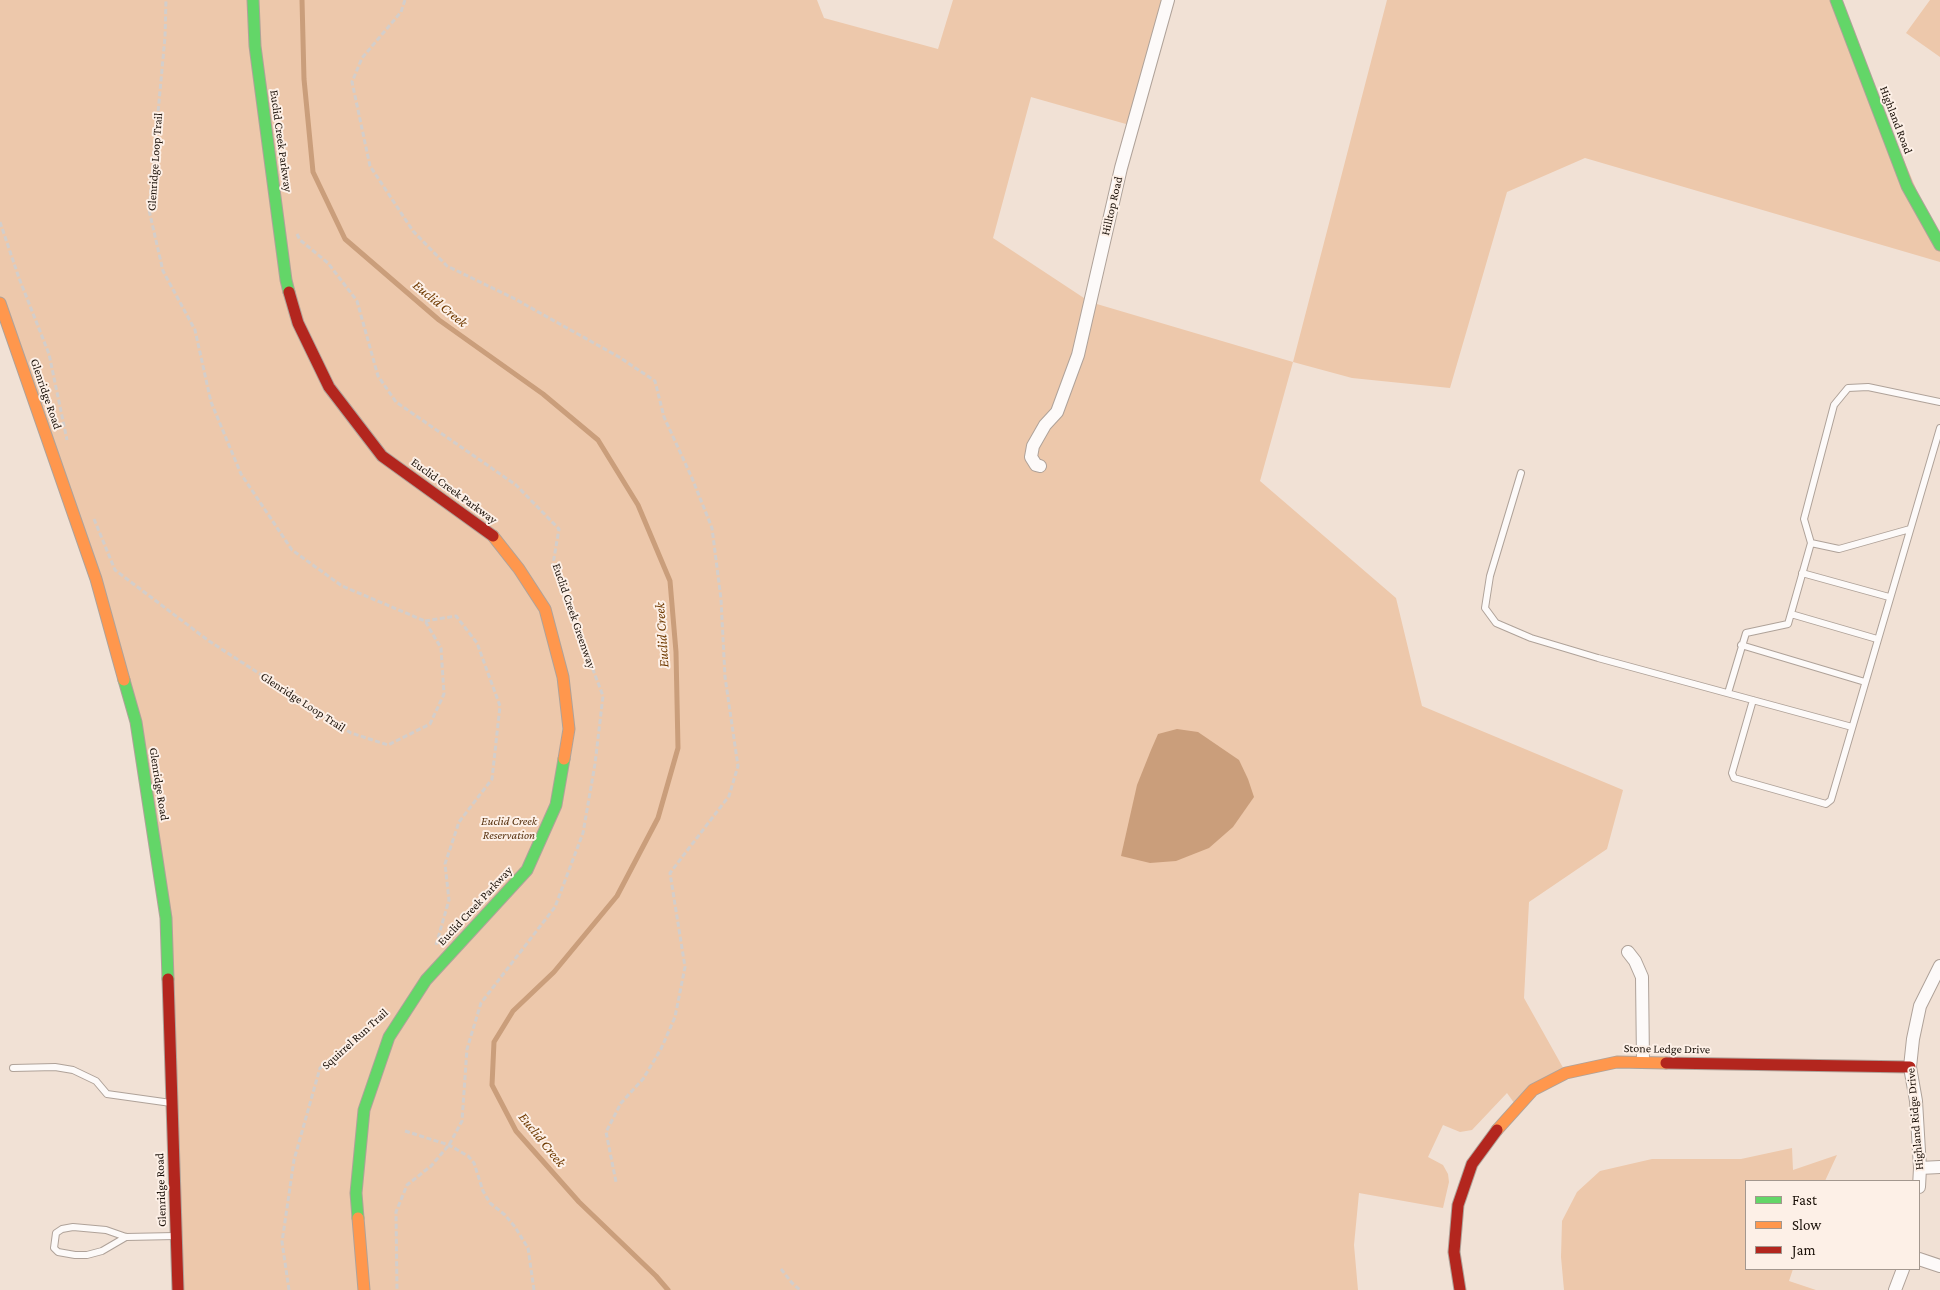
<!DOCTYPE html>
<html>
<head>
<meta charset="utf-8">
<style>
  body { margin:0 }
  #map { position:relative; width:1940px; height:1290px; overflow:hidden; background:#f1e1d5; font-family:"Crimson Pro",serif }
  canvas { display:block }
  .legend { position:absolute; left:1745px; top:1180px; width:175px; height:90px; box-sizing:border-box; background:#fdf0e7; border:1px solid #a3978e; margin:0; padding:6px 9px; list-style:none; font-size:15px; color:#1b1109 }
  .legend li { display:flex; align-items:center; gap:10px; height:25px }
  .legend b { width:25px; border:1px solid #a3978e }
</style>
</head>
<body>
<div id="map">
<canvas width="1940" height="1290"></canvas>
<ul class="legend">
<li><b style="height:6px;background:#63d668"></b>Fast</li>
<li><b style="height:6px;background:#ff974d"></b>Slow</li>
<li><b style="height:6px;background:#b3261e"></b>Jam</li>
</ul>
</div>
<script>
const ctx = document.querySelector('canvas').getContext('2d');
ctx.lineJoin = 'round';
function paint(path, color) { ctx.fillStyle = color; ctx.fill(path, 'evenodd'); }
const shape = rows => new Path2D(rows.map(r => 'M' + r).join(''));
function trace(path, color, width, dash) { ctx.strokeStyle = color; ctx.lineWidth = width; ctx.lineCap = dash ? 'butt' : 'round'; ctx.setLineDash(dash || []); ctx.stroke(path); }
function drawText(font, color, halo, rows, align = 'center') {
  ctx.font = font + ' "Crimson Pro",serif'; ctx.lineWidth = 4; ctx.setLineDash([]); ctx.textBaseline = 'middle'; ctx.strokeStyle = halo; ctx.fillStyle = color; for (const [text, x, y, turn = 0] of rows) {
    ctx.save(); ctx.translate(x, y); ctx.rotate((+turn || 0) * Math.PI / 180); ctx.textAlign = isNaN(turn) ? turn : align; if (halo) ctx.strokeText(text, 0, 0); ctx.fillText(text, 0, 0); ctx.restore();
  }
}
const green = shape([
  [0,0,817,0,824,18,938,49,953,0,1168,0,1133,126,1031,97,993,238,1090,302,1293,362,1387,0,1836,0,1940,245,1940,262,1585,158,1507,192,1450,388,1352,378,1293,362,1260,481,1396,598,1422,706,1623,790,1607,849,1529,902,1524,998,1566,1073,1517,1107,1507,1093,1472,1130,1460,1132,1443,1125,1428,1157,1443,1165,1448,1174,1449,1182,1443,1208,1359,1193,1354,1245,1358,1290,178,1290,167,951,136,722,0,303],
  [1930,0,1940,0,1940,57,1906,33],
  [1792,1148,1793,1170,1837,1155,1825,1181,1746,1181,1746,1269,1793,1269,1789,1281,1816,1290,1564,1290,1561,1257,1562,1221,1577,1192,1600,1171,1652,1159,1741,1159]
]);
const water = shape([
  [1177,729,1198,732,1239,760,1248,779,1254,797,1233,827,1209,848,1176,861,1150,863,1121,856,1137,785,1151,750,1158,734]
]);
const stream = shape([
  [302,0,304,79,313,172,345,239,439,320,543,394,598,440,638,505,670,581,676,652,678,748,658,818,617,896,554,972,513,1011,494,1042,492,1085,516,1131,579,1202,656,1276,668,1290]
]);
const path = shape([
  [405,0,401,12,362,58,352,82,370,166,413,231,447,266,515,299,619,357,655,381,664,417,692,478,712,528,721,599,725,677,738,766,729,796,670,873,685,967,675,1017,661,1049,643,1079,621,1103,606,1132,616,1182],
  [0,222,19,278,49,354,67,440],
  [297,234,300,240,328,263,357,301,378,376,396,402,516,485,559,529,553,564,603,696,595,764,583,833,555,907,481,1003,467,1049,462,1121,449,1145,431,1166,407,1185,396,1212,397,1290],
  [94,519,115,570,209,641,351,733,388,745,430,724,444,694,441,648,425,621,342,586,292,550,241,474,211,402,195,330,163,271,149,210,165,37,166,0],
  [425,621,456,616,477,643,500,706,492,779,459,822,445,864,449,900,436,945],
  [405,1131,449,1145,468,1156,474,1163,483,1191,490,1203,505,1215,515,1227,528,1248,534,1290],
  [781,1269,792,1283,800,1290],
  [289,1290,282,1242,294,1160,320,1068,349,1048,380,1019]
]);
const lane = shape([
  [1521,473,1490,576,1485,608,1496,623,1531,638,1598,658,1852,727],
  [1910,529,1839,549,1811,543,1804,519,1834,405,1848,388,1868,387,1940,402],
  [1802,573,1889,597],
  [1791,614,1877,639],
  [1741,645,1865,682],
  [1728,693,1746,633,1788,624,1811,543],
  [1753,700,1732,773,1734,778,1826,804,1831,800,1940,428],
  [13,1068,55,1067,73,1070,96,1081,107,1094,171,1103],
  [126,1237,102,1251,87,1255,75,1255,58,1252,54,1248,56,1233,62,1229,73,1227,106,1230,126,1237,175,1236]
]);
const street = shape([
  [1040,466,1036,465,1031,457,1033,446,1045,425,1057,412,1078,355,1121,168,1168,0],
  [1628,952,1635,961,1642,977,1643,1062],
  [1920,1168,1940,1167],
  [1919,1187,1920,1168,1916,1101,1910,1067,1913,1039,1920,1006,1940,966],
  [1919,1259,1940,1266],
  [1895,1290,1903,1269]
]);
const fast = shape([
  [253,0,255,46,286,280,289,292],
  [1836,0,1907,186,1940,245],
  [124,680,136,722,166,918,168,979],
  [358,1218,356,1193,364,1110,389,1037,426,980,527,870,556,805,564,759]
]);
const slow = shape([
  [0,303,96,579,124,680],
  [493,536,519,569,545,609,563,677,569,729,564,759],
  [1497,1130,1533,1090,1566,1073,1617,1062,1666,1063],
  [358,1218,364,1290]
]);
const jam = shape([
  [289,292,298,323,329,387,382,456,493,536],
  [168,979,178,1290],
  [1666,1063,1910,1067],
  [1460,1290,1454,1252,1458,1205,1472,1164,1497,1130]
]);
const streetNames = [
  ["Highland Road",1896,120,69],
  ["Euclid Creek Parkway",281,141,82],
  ["Glenridge Loop Trail",155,162,-86],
  ["Hilltop Road",1112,206,-77],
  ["Glenridge Road",46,394,71],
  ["Euclid Creek Parkway",454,491,36],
  ["Euclid Creek Greenway",574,616,71],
  ["Glenridge Loop Trail",303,702,33],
  ["Glenridge Road",159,784,81],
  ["Euclid Creek Parkway",475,906,-47],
  ["Squirrel Run Trail",355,1039,-42],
  ["Stone Ledge Drive",1667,1049,1],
  ["Highland Ridge Drive",1915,1119,-95],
  ["Glenridge Road",161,1190,-92]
];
const parkNames = [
  ["Euclid Creek",509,821],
  ["Reservation",509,835]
];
const waterNames = [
  ["Euclid Creek",440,304,39],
  ["Euclid Creek",662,635,-94],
  ["Euclid Creek",542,1140,51]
];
paint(green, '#edc8ab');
paint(water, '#ca9e7b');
trace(stream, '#ca9e7b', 5);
trace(lane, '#afa299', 8);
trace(street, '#afa299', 14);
trace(fast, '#afa299', 13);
trace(slow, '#afa299', 13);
trace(jam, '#afa299', 13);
trace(path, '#d3cecb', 3, [5, 2.5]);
trace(lane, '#fdfaf9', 6);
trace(street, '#fdfaf9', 12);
trace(fast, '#63d668', 11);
trace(slow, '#ff974d', 11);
trace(jam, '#b3261e', 11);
drawText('12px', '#1b1109', '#fdf0e7', streetNames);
drawText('italic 12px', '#58320f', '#fdf0e7', parkNames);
drawText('italic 14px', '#6f3a00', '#fdf0e7', waterNames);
</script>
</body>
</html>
